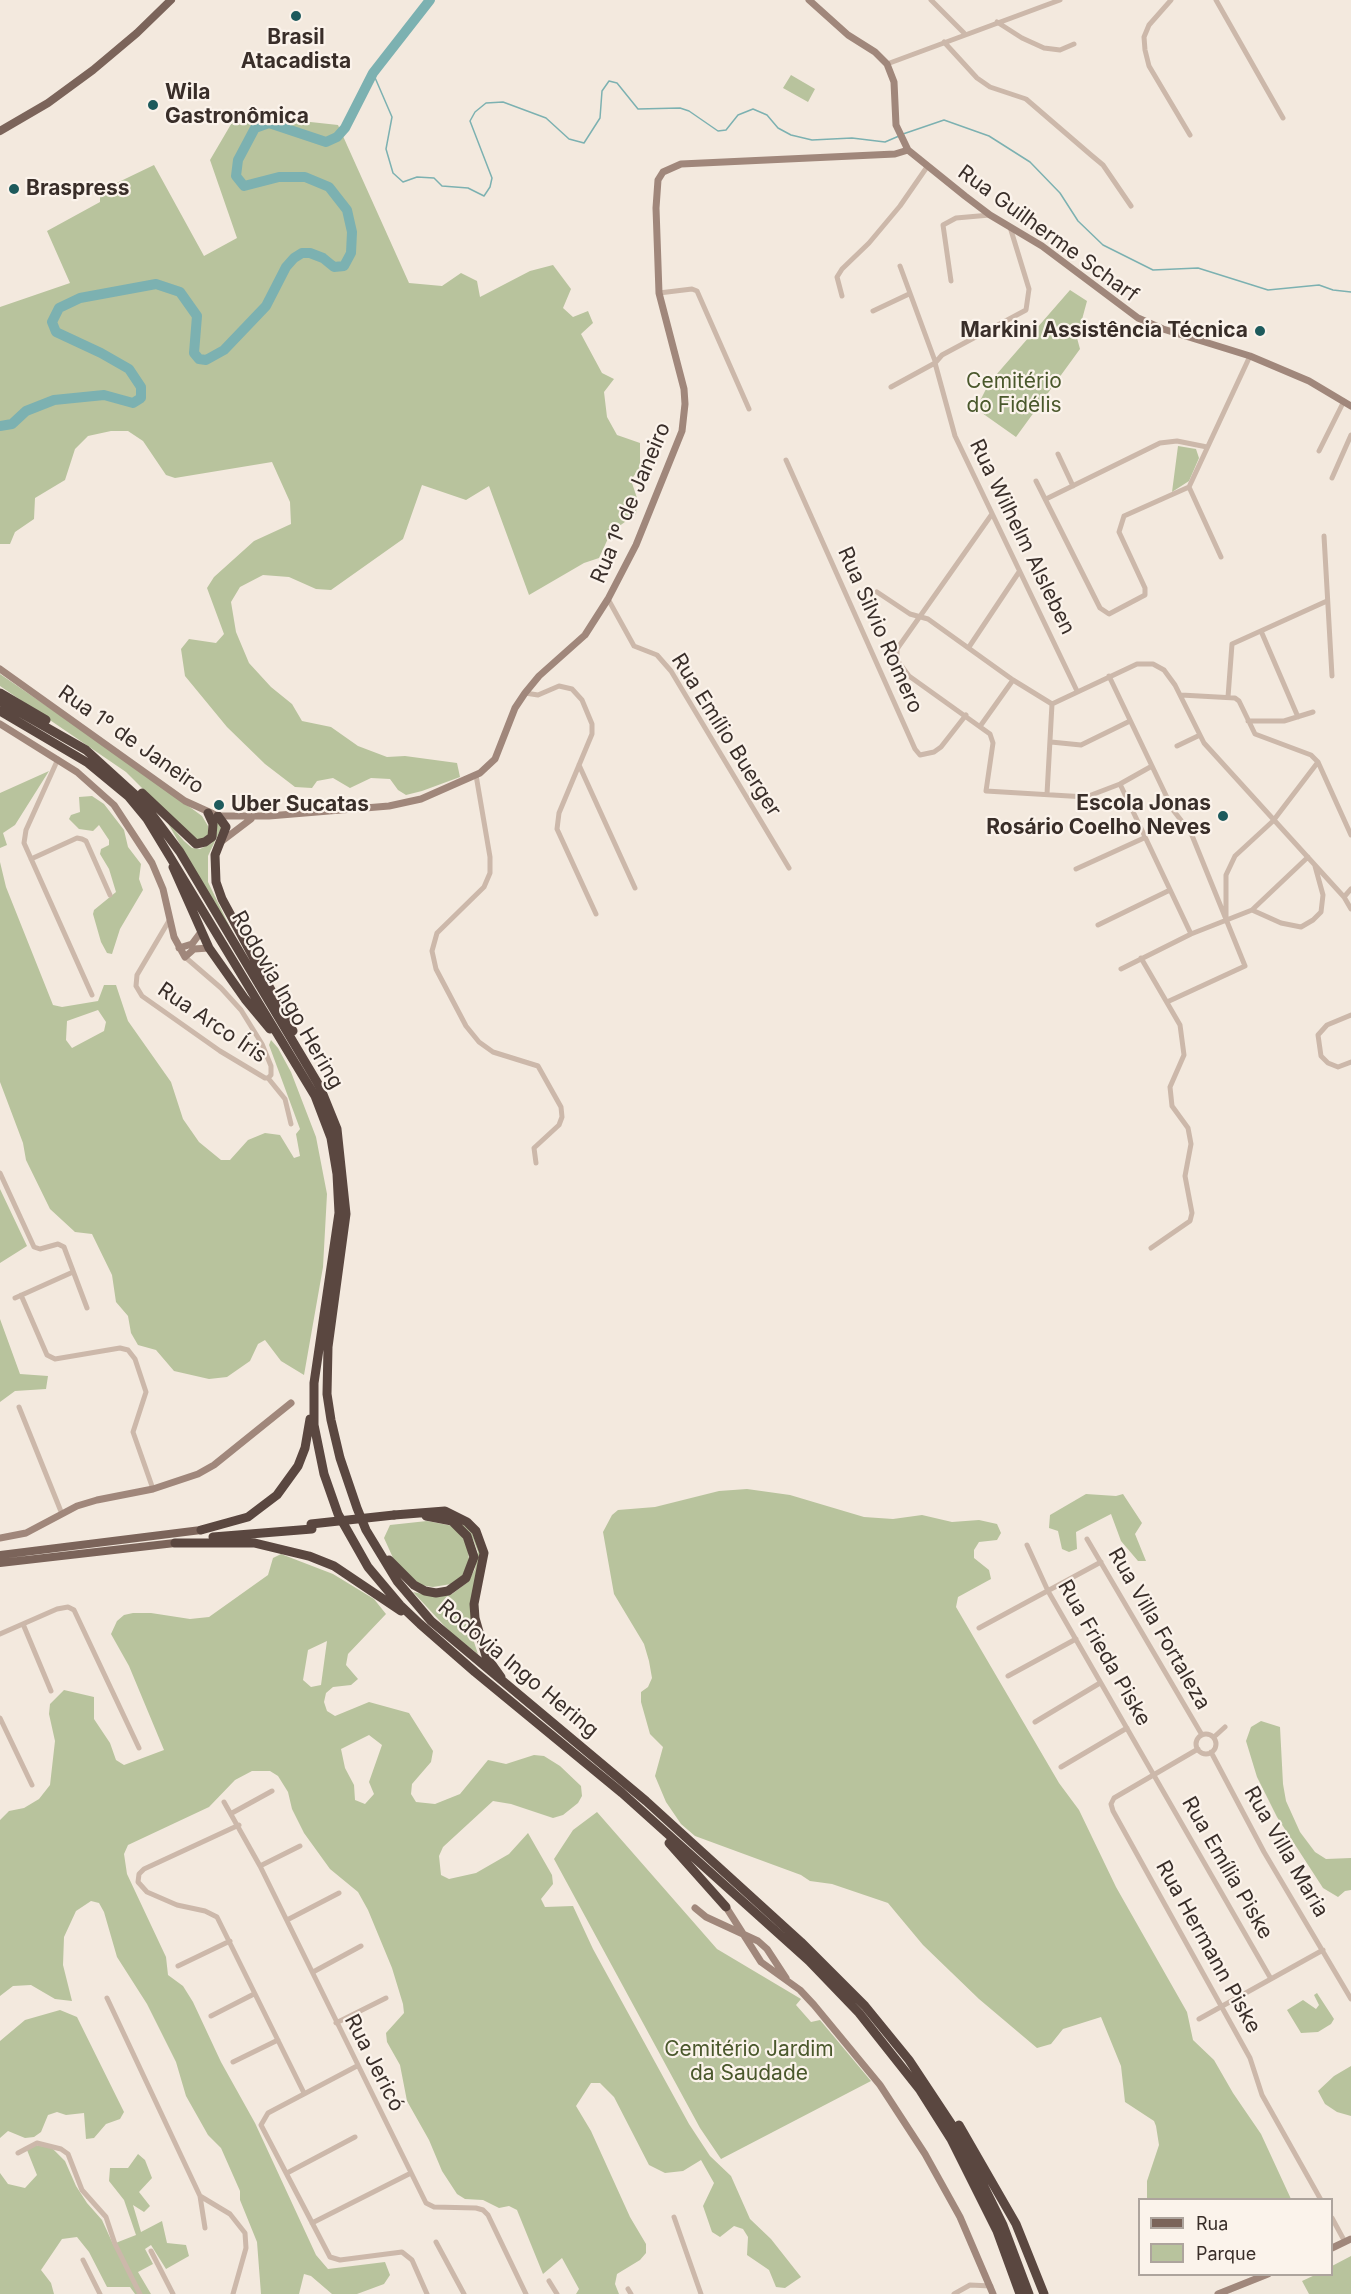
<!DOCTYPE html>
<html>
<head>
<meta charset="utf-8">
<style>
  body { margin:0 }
  #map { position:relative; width:1351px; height:2294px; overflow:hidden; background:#f3e9de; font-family:Inter,sans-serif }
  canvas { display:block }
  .legend { position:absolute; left:1138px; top:2198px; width:195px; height:78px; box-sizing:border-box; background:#fbf3eb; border:2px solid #ada49d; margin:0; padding:8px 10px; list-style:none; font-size:18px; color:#392e29 }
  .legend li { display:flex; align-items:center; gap:12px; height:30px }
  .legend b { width:30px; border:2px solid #ada49d }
</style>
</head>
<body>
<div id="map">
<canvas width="1351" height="2294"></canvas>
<ul class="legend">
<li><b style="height:8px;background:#7b645a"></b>Rua</li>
<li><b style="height:16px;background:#b8c39d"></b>Parque</li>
</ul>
</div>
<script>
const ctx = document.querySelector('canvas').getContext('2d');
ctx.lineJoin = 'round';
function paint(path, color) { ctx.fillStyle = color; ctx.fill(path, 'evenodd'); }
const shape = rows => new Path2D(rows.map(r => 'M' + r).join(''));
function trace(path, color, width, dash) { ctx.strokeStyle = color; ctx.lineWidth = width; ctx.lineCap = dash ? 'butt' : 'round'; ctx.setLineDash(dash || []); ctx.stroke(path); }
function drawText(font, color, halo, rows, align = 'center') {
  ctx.font = font + ' Inter,sans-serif'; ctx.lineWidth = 4.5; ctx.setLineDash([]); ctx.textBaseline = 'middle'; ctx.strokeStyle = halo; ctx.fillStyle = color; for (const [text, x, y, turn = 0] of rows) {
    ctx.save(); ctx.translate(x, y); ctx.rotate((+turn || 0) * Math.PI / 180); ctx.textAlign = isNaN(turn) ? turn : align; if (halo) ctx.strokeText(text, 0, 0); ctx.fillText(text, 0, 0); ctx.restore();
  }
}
const green = shape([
  [791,75,815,89,808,102,783,88],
  [237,114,338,125,409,283,442,286,461,273,477,281,480,297,530,271,553,265,571,289,563,308,573,317,588,311,593,323,581,334,602,373,614,379,604,392,607,417,617,435,640,443,640,467,631,480,637,498,636,514,611,532,599,558,584,563,529,595,489,486,466,500,422,485,403,539,331,590,316,589,289,577,263,575,240,587,231,602,236,632,249,663,271,687,292,704,302,721,331,727,358,746,387,757,405,756,457,763,460,777,422,791,406,795,398,790,390,779,371,778,350,788,333,778,317,781,312,788,295,787,265,764,227,727,185,676,181,649,189,639,216,643,224,634,207,588,214,577,254,541,291,524,290,502,272,462,175,478,166,475,143,441,128,431,111,431,88,436,75,449,65,480,35,498,34,519,15,532,10,544,0,544,0,307,70,283,47,231,100,202,100,191,154,165,204,256,237,238,210,160],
  [1070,290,1087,301,1077,338,1080,349,1016,437,982,413,980,401,989,383],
  [1178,446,1196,449,1199,458,1189,481,1172,492],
  [0,674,131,764,202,816,208,826,208,835,201,840,192,838,126,772,0,686],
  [49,771,15,825,3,833,7,845,0,848,0,793],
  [92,796,104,804,124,830,128,847,141,864,139,879,143,890,120,929,112,954,107,953,101,942,93,914,94,910,116,892,109,869,100,854,101,849,109,845,109,840,99,825,93,831,79,829,69,819,71,815,80,812,79,797],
  [166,820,184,841,192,848,200,849,212,843,217,831,217,821,223,824,208,856,208,882,242,952],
  [0,862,6,887,53,1005,62,1007,98,1001,104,985,116,985,128,1021,171,1082,183,1119,199,1142,221,1160,230,1160,248,1140,265,1133,280,1135,294,1158,300,1156,296,1134,300,1129,269,1045,271,1040,278,1048,291,1072,316,1137,327,1194,323,1267,304,1375,281,1361,265,1340,258,1344,250,1361,227,1377,209,1379,174,1371,156,1350,138,1345,131,1333,128,1316,116,1302,112,1275,92,1234,75,1232,50,1209,26,1160,23,1143,0,1082],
  [98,1010,106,1022,104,1031,72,1048,66,1040,67,1021],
  [0,1189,27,1246,0,1263],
  [0,1319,20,1374,48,1376,46,1389,15,1391,0,1402],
  [747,1489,790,1495,864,1517,893,1519,922,1515,952,1522,979,1520,997,1524,1001,1533,997,1540,979,1542,974,1550,974,1558,989,1570,991,1579,958,1597,956,1607,1059,1783,1079,1810,1116,1887,1187,2012,1193,2040,1214,2060,1233,2093,1261,2134,1291,2199,1147,2199,1147,2181,1159,2145,1156,2126,1154,2121,1125,2102,1121,2066,1101,2017,1063,2029,1051,2044,1037,2048,979,1999,923,1945,888,1903,832,1884,810,1881,801,1875,695,1836,681,1824,666,1802,655,1776,663,1747,650,1734,641,1702,641,1692,648,1687,652,1678,649,1661,644,1644,614,1594,603,1532,612,1515,618,1510,655,1507,719,1491],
  [1086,1494,1116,1496,1123,1494,1142,1523,1135,1534,1146,1561,1138,1561,1121,1541,1111,1514,1076,1532,1077,1549,1069,1552,1062,1549,1058,1531,1049,1528,1050,1515],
  [450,1517,470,1529,481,1552,471,1608,474,1642,478,1654,452,1634,413,1592,437,1597,452,1594,468,1582,475,1569,478,1552,473,1539],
  [427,1521,453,1526,463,1537,468,1550,469,1560,462,1577,451,1584,433,1587,420,1585,394,1560,384,1538,390,1525],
  [281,1554,333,1574,374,1599,386,1614,348,1654,346,1665,358,1679,351,1685,333,1687,326,1693,324,1702,327,1711,335,1716,369,1702,409,1713,433,1751,431,1762,412,1784,411,1794,416,1802,435,1804,460,1794,488,1760,506,1764,534,1755,544,1756,560,1766,581,1786,582,1796,578,1803,563,1815,553,1818,511,1804,493,1801,443,1847,439,1856,441,1875,449,1879,476,1873,509,1854,528,1833,552,1875,553,1884,541,1899,545,1907,573,1906,593,1949,689,2124,710,2156,731,2176,750,2219,771,2239,801,2277,785,2288,776,2287,769,2270,747,2255,748,2237,743,2229,734,2226,720,2237,712,2232,703,2206,714,2183,701,2160,683,2171,665,2173,649,2165,614,2097,600,2083,591,2083,576,2106,591,2131,630,2217,646,2244,646,2253,640,2260,617,2274,615,2284,619,2294,576,2294,579,2289,562,2258,543,2274,517,2210,509,2206,499,2208,483,2200,465,2199,457,2194,442,2171,429,2140,407,2101,400,2065,387,2042,386,2033,404,2013,403,2004,392,1968,368,1910,358,1892,330,1869,304,1833,292,1809,288,1792,278,1776,270,1771,252,1771,235,1780,209,1807,128,1845,124,1854,127,1874,166,1957,168,1975,183,1986,193,2002,221,2062,255,2123,316,2255,328,2269,385,2262,390,2275,384,2284,357,2294,332,2294,311,2276,304,2274,299,2294,261,2294,257,2242,240,2200,240,2191,221,2148,208,2135,186,2096,176,2062,147,2004,117,1957,104,1912,99,1903,91,1901,76,1911,64,1937,63,1965,72,2001,55,1999,31,1985,13,1986,0,1996,0,1820,9,1811,24,1808,39,1799,50,1785,55,1741,49,1714,50,1704,64,1690,94,1697,94,1719,110,1743,116,1760,124,1765,164,1750,129,1666,111,1634,117,1621,124,1615,133,1613,151,1613,190,1619,209,1617,268,1575,273,1558],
  [327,1641,321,1685,311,1687,303,1680,308,1650],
  [369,1735,382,1745,369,1782,374,1794,365,1804,355,1800,354,1785,345,1768,341,1749],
  [1261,1721,1280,1727,1283,1784,1286,1801,1300,1832,1315,1852,1326,1859,1351,1858,1351,1890,1345,1891,1338,1897,1323,1888,1277,1817,1257,1777,1246,1741,1251,1727],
  [597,1812,717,1949,801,1999,796,2005,811,2022,820,2020,871,2081,721,2159,700,2128,554,1859,573,1830],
  [1317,1993,1334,2019,1331,2024,1318,2032,1301,2033,1287,2010,1303,2000,1316,2009,1319,2005,1314,1995],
  [60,2010,77,2017,124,2112,120,2119,106,2124,94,2138,86,2139,84,2113,66,2115,57,2112,48,2115,41,2132,34,2137,25,2138,8,2131,0,2138,0,2041,25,2020],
  [1351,2066,1351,2116,1337,2112,1325,2104,1318,2091,1334,2076],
  [35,2145,52,2148,65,2161,76,2186,87,2203,102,2220,113,2244,136,2235,124,2200,109,2181,110,2168,128,2168,138,2154,145,2160,152,2178,139,2192,150,2206,144,2212,133,2205,141,2232,162,2221,167,2243,186,2245,189,2256,166,2269,151,2245,145,2249,153,2264,138,2272,151,2294,135,2294,130,2287,107,2287,89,2252,77,2237,62,2239,41,2270,51,2283,54,2294,0,2294,0,2173,8,2184,25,2188,37,2175,27,2150],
  [1351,2256,1351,2294,1309,2294,1302,2281,1315,2275,1332,2274,1332,2266]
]);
const stream = shape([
  [373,73,392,117,386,149,393,173,403,182,417,177,434,178,442,186,468,188,484,196,490,187,492,178,470,121,475,112,486,103,503,102,546,118,569,139,584,143,600,118,602,91,609,81,617,83,638,109,680,108,689,111,718,131,726,130,738,115,753,109,767,115,778,128,791,135,812,140,852,138,885,142,899,136],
  [903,134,944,120,989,136,1030,162,1060,193,1078,221,1103,245,1153,270,1198,268,1268,290,1319,285,1333,290,1351,292]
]);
const river = shape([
  [0,426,12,424,26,411,54,400,104,395,133,403,141,398,141,387,129,369,101,353,56,332,52,322,59,308,80,298,156,284,180,292,197,316,194,353,199,359,206,360,224,350,266,306,286,267,294,258,302,253,310,253,323,258,334,267,344,266,351,253,352,232,347,210,329,187,305,177,279,177,244,186,236,176,238,160,255,128,269,123,326,142,337,137,345,128,373,73,430,0]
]);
const street = shape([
  [931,0,964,33],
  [1171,0,1149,25,1144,37,1145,50,1149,66,1190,135],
  [1216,0,1283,118],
  [997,22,1022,38,1044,48,1060,50,1074,44],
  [944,42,977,78,990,87,1026,99,1091,155,1103,165,1131,206],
  [887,64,1060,0],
  [1010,227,1029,289,1026,310,942,355,935,363,955,436,1077,691],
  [900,266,935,361],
  [951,281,943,225,956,218,990,215],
  [659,293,692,289,697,291,749,409],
  [842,296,837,277,842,269,869,243,900,206,927,167],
  [873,311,909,294],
  [891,387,935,363],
  [1319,451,1344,401],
  [1058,454,1073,486],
  [786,460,915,749,920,755,934,752,941,747,966,715],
  [1332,478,1351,435],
  [1036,481,1100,608,1109,614,1145,595,1145,588,1119,532,1124,516,1189,487],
  [1046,499,1160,443,1177,441,1207,447],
  [992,514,897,649,897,660,909,676,990,734,993,743,986,791,1086,797,1120,784,1152,766],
  [1324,536,1332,676],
  [1221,557,1189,487,1250,356],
  [877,592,910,614,928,619,1013,680,1052,704],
  [608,599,634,646,657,655,671,671,789,868],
  [1261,631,1298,717],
  [969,647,1019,572],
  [1109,676,1173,810,1191,833,1245,966,1167,1002],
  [525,693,538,695,559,686,572,689,582,700,592,724,592,734,559,813,557,829,596,914],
  [1181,695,1235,698,1239,701,1255,734,1311,755,1318,762,1351,835],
  [1228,697,1232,644,1327,601],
  [1052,704,1137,664,1153,664,1164,670,1175,685,1204,743,1344,897,1351,909],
  [1248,721,1284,721,1313,712],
  [981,725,1013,680],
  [1051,742,1081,745,1130,721],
  [1177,746,1200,735],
  [58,759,26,830,24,843,92,995],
  [579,765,635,888],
  [476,775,490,857,490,873,484,887,437,933,432,951,436,969,466,1026,479,1042,493,1052,538,1066,561,1107,562,1117,559,1125,534,1148,536,1163],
  [1120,784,1191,934],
  [1047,794,1052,704],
  [31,859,77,838,82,839,86,841,110,895],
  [1076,869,1144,838],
  [1344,897,1351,889],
  [1252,910,1281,923,1301,927,1313,920,1321,912,1323,895,1315,866],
  [170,919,137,975,136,986,142,996,220,1051,265,1078,268,1078,271,1075,271,1066,262,1044,241,1010,221,988,185,957],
  [1226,920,1226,875,1235,856,1273,821,1318,762],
  [1098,925,1170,890],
  [1141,958,1180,1025,1184,1055,1170,1087,1172,1106,1188,1128,1191,1144,1185,1176,1192,1213,1190,1221,1151,1248],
  [1121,969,1191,934,1252,910,1308,857],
  [1351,1015,1327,1025,1318,1035,1321,1056,1328,1063,1338,1067,1351,1062],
  [268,1078,285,1099,291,1124],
  [0,1173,34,1247,40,1249,58,1244,64,1247,87,1308],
  [21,1295,47,1355,55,1359,120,1348,128,1350,135,1359,146,1392,133,1432,153,1489],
  [15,1298,73,1272],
  [19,1407,62,1514],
  [1087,1539,1202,1735],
  [1027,1545,1048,1591,1271,1979],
  [23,1624,51,1691],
  [979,1628,1101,1562],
  [0,1634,57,1609,68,1607,74,1610,139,1748],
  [1008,1676,1076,1639],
  [0,1718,32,1785],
  [1035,1722,1100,1683],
  '1196 1744a10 10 0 1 1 20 0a10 10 0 1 1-20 0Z',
  [1214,1737,1225,1727],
  [1198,1749,1114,1798,1111,1804,1113,1811,1250,2058,1262,2095,1321,2200],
  [1211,1752,1264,1852,1351,1999],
  [1061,1767,1127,1728],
  [224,1802,260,1866,426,2203,434,2207,476,2208,483,2210,488,2215,526,2294],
  [232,1813,272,1791],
  [239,1825,144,1869,139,1874,138,1882,147,1892,177,1905,205,1911,217,1917,304,2093],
  [260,1866,300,1846],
  [287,1920,339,1893],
  [178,1966,230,1941],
  [313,1972,361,1946],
  [107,1998,200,2196,230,2214,245,2233,246,2248,233,2294],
  [211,2016,254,1994],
  [1199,2019,1323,1950],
  [336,2023,386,1998],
  [233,2062,278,2040],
  [357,2066,268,2113,261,2125,330,2257,340,2260,402,2252,412,2260,427,2294],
  [18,2153,37,2143,61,2149,68,2154,82,2190,106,2217,115,2244,140,2294],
  [287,2173,355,2137],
  [200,2196,205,2228],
  [674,2217,701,2294],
  [1332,2218,1345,2242],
  [312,2223,411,2173],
  [436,2242,464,2294],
  [151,2251,173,2294],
  [83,2260,100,2294],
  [549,2281,557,2294],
  [628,2289,631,2294],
  [954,2294,970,2285,991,2286]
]);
const secondary = shape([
  [809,0,848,35,875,52,887,64,894,82,896,125,908,150,965,196,990,215,1042,246,1138,318,1163,329,1250,356,1309,381,1351,406],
  [0,669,185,801,218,816,269,816,389,806,421,799,480,773,495,759,515,708,525,693,539,676,585,635,608,599,636,545,682,431,685,404,684,389,659,293,656,208,658,180,663,172,681,164,895,154,908,150],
  [0,724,77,772,114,805,152,863,163,889,174,937,185,957,194,949,209,948],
  [222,841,251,819],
  [179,948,192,944,201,932],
  [0,1538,26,1533,77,1506,97,1500,153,1489,198,1474,214,1465,291,1403],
  [726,1907,761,1962,800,1990,814,2005,880,2085,925,2154,960,2217,993,2294],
  [695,1908,706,1917,758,1941,767,1949,786,1978],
  [1332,2248,1351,2239],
  [1218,2294,1268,2274]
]);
const primary = shape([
  [0,131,48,103,93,70,137,33,171,0],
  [0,1555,201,1530],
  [0,1563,175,1543]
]);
const highway = shape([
  [0,693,46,720],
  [0,701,86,750,141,800,180,852,320,1087,337,1129,346,1214,328,1347,327,1394,331,1420,340,1458,357,1508,366,1530,397,1581,431,1621,646,1801,801,1942,865,2006,909,2060,958,2134,1003,2225,1029,2294],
  [0,711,88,763,128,796,147,819,315,1096,331,1138,337,1174,339,1213,314,1383,314,1425,324,1474,338,1514,368,1567,400,1605,420,1624,475,1672,622,1793,809,1961,859,2013,920,2090,951,2139,997,2231,1020,2294],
  [142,793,196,844,205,842,212,837,213,824,208,813],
  [218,816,226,827,215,855,216,882,222,899,293,1031],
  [173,867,209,948,245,999,270,1029],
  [394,1515,445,1511,467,1522,476,1531,484,1553,474,1604,475,1618,486,1656,501,1677],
  [201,1530,248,1517,277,1495,298,1466,305,1448,310,1419],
  [213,1537,312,1529],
  [175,1543,255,1543,309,1556,334,1566,401,1611],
  [389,1560,414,1585,425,1591,436,1593,448,1591,466,1578,474,1557,467,1536,452,1521,426,1516],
  [669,1843,726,1907],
  [959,2125,1016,2224,1044,2294]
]);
const highwayBridge = shape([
  [311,1524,394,1515]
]);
const markers = [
  [296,16,6,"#1d5a5c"],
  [153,105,6,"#1d5a5c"],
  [14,189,6,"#1d5a5c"],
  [1260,331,6,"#1d5a5c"],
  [219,805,6,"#1d5a5c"],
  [1223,816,6,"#1d5a5c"]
];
const poiNames = [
  ["Brasil",296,38,"center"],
  ["Atacadista",296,62,"center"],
  ["Wila",165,93],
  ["Gastronômica",165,117],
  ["Braspress",26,189],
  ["Markini Assistência Técnica",1248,331,"right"],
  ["Escola Jonas",1211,804,"right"],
  ["Rosário Coelho Neves",1211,828,"right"],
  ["Uber Sucatas",231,805]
];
const streetNames = [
  ["Rua Guilherme Scharf",1048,234,36],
  ["Rua 1º de Janeiro",631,503,-67],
  ["Rua Wilhelm Alsleben",1022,537,64],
  ["Rua Silvio Romero",880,630,66],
  ["Rua Emílio Buerger",726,735,58],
  ["Rua 1º de Janeiro",131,740,35],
  ["Rodovia Ingo Hering",287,1000,60],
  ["Rua Arco Íris",212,1023,34],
  ["Rua Villa Fortaleza",1159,1629,60],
  ["Rua Frieda Piske",1104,1653,60],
  ["Rodovia Ingo Hering",518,1669,40],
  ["Rua Villa Maria",1286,1852,60],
  ["Rua Emília Piske",1227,1868,60],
  ["Rua Hermann Piske",1208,1947,61],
  ["Rua Jericó",374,2063,63]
];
const parkNames = [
  ["Cemitério",1014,382],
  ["do Fidélis",1014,406],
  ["Cemitério Jardim",749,2050],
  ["da Saudade",749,2074]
];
paint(green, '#b8c39d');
trace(stream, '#7cb1b1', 1.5);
trace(river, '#7cb1b1', 10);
trace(street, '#ccb8aa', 5);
trace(secondary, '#a0877b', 7);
trace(primary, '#7b645a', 8);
trace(highway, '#5a4740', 9);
trace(highwayBridge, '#5a4740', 9);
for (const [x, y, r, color] of markers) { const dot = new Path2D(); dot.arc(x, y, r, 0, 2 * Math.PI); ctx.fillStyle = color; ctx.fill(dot); trace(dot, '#fbf3eb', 2); }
drawText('bold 21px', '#392e29', '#fbf3eb', poiNames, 'left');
drawText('21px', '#392e29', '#fbf3eb', streetNames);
drawText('21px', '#4a582c', '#fbf3eb', parkNames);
</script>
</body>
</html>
